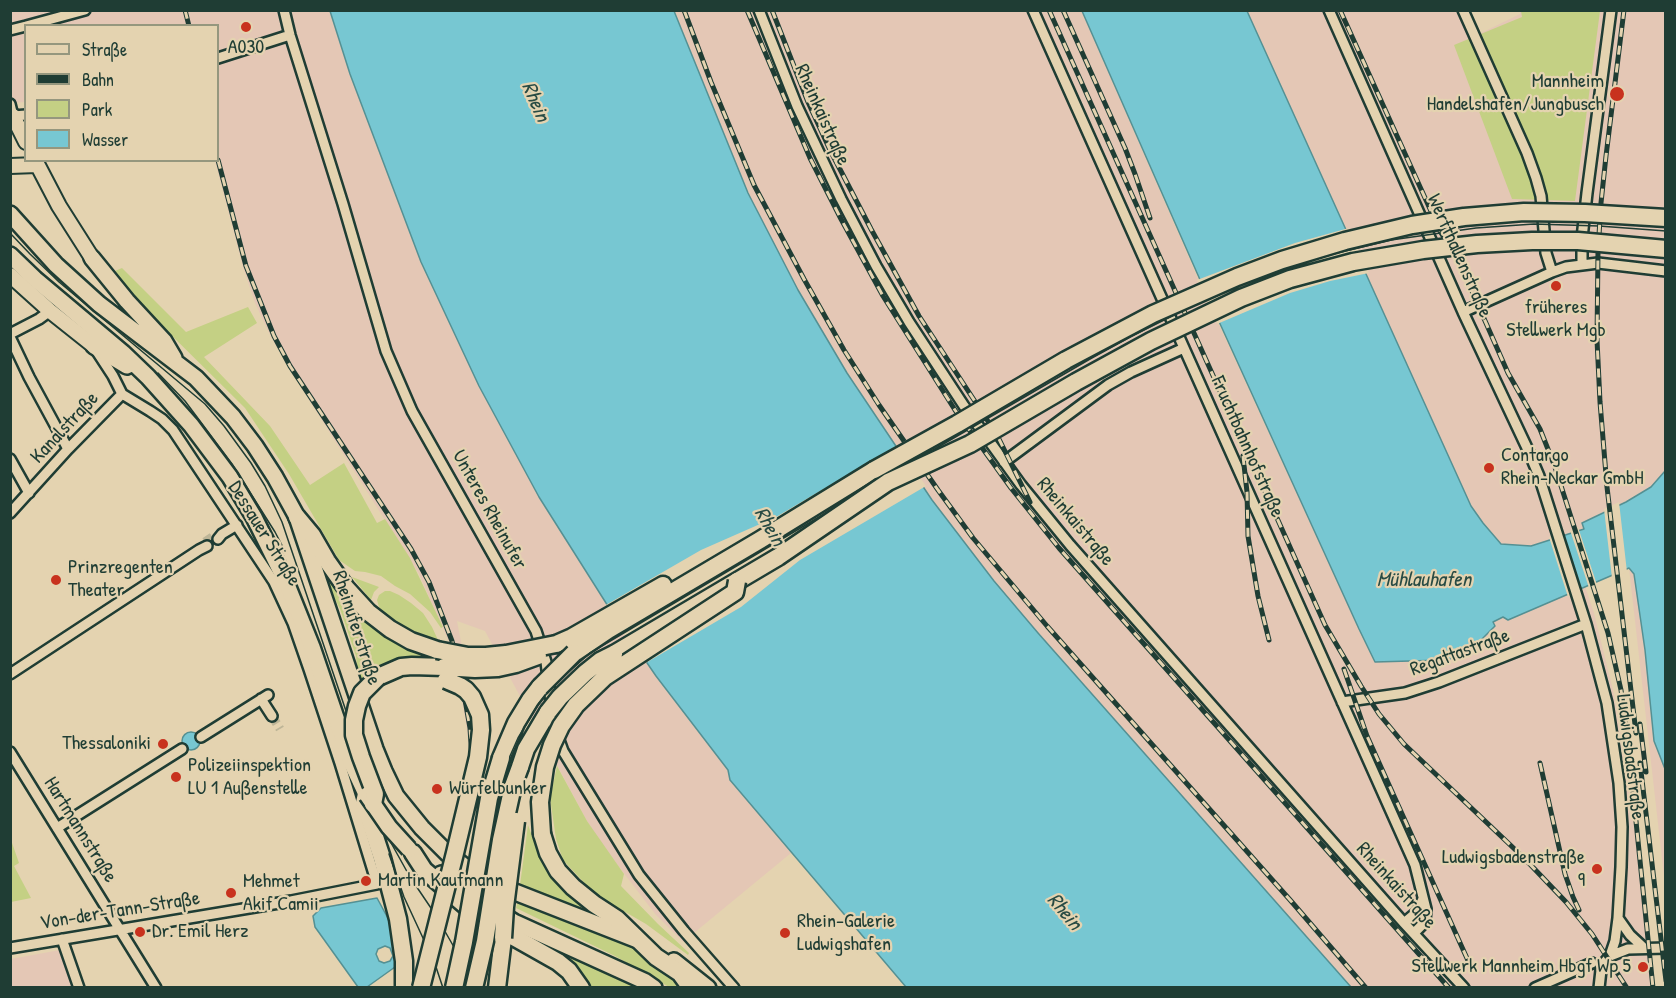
<!DOCTYPE html>
<html>
<head>
<meta charset="utf-8">
<style>
  body { margin:0 }
  #map { position:relative; width:1676px; height:998px; overflow:hidden; background:#e4d3b0; font-family:"Patrick Hand",sans-serif }
  canvas { display:block }
  .frame { position:absolute; inset:0; border:12px solid #1f3d34; pointer-events:none }
  .legend { position:absolute; left:24px; top:24px; width:195px; height:138px; box-sizing:border-box; background:#e4d3b0; border:2px solid #95977e; margin:0; padding:8px 10px; list-style:none; font-size:18px; color:#1f3d34 }
  .legend li { display:flex; align-items:center; gap:12px; height:30px }
  .legend b { width:30px; border:2px solid #95977e }
</style>
</head>
<body>
<div id="map">
<canvas width="1676" height="998"></canvas>
<div class="frame"></div>
<ul class="legend">
<li><b style="height:8px;background:#e4d3b0"></b>Straße</li>
<li><b style="height:8px;background:#1f3d34"></b>Bahn</li>
<li><b style="height:16px;background:#c4d084"></b>Park</li>
<li><b style="height:16px;background:#77c7d2"></b>Wasser</li>
</ul>
</div>
<script>
const ctx = document.querySelector('canvas').getContext('2d');
ctx.lineJoin = 'round';
function paint(path, color) { ctx.fillStyle = color; ctx.fill(path, 'evenodd'); }
const shape = rows => new Path2D(rows.map(r => 'M' + r).join(''));
function trace(path, color, width, dash) { ctx.strokeStyle = color; ctx.lineWidth = width; ctx.lineCap = dash ? 'butt' : 'round'; ctx.setLineDash(dash || []); ctx.stroke(path); }
function drawText(font, color, halo, rows, align = 'center') {
  ctx.font = font + ' "Patrick Hand",sans-serif'; ctx.lineWidth = 4.5; ctx.setLineDash([]); ctx.textBaseline = 'middle'; ctx.strokeStyle = halo; ctx.fillStyle = color; for (const [text, x, y, turn = 0] of rows) {
    ctx.save(); ctx.translate(x, y); ctx.rotate((+turn || 0) * Math.PI / 180); ctx.textAlign = isNaN(turn) ? turn : align; if (halo) ctx.strokeText(text, 0, 0); ctx.fillText(text, 0, 0); ctx.restore();
  }
}
const built = shape([
  [11,11,330,11,350,74,421,262,479,386,539,497,606,603,656,676,728,770,730,780,791,853,683,942,656,915,599,841,587,821,485,631,457,621,469,683,475,761,470,759,467,729,458,678,449,642,419,574,289,368,271,337,255,303,243,267,215,161,218,160,218,26,26,26,25,102,11,103],
  [674,11,1082,11,1200,283,1359,629,1375,662,1495,626,1493,622,1503,617,1508,620,1585,586,1594,613,1613,690,1634,804,1651,987,1351,987,1038,633,994,581,932,500,847,373,798,290,748,193],
  [1247,11,1469,11,1479,34,1520,14,1520,11,1665,11,1666,471,1651,487,1626,502,1582,523,1584,529,1531,546,1501,544,1483,523,1471,506],
  [1629,568,1634,574,1645,650,1654,741,1665,769,1665,885],
  [60,950,73,987,11,987,11,959]
]);
const green = shape([
  [1521,11,1600,11,1575,201,1512,199,1454,45,1522,17],
  [122,268,186,332,248,307,257,323,204,357,270,426,310,485,344,463,377,523,385,519,410,558,443,627,441,628,430,612,410,594,395,586,381,576,365,572,355,571,339,560,289,474,245,408,157,321,153,315,147,316,138,300,115,271],
  [319,564,343,593,442,658,361,686,359,682,361,678,357,667,356,656,340,609,329,588],
  [352,577,379,587,374,592,371,600],
  [385,591,390,591,399,595,411,603,423,613,432,627,438,640,419,634,401,624,384,613,379,607,377,600,379,595],
  [557,766,587,821,624,874,621,886,658,924,689,953,688,955,646,924,608,902,588,887,563,860,556,839,550,798],
  [528,825,537,850,559,887,602,916,520,885],
  [11,840,19,863,14,866,31,898,11,902],
  [518,901,622,941,654,960,674,975,678,987,669,987,615,956,516,908],
  [518,929,642,987,588,987]
]);
const water = shape([
  [330,11,674,11,748,193,798,290,847,373,932,500,994,581,1038,633,1351,987,906,987,730,780,728,770,656,676,606,603,539,497,479,386,421,262,350,74,330,11],
  [1082,11,1247,11,1471,506,1483,523,1501,544,1531,546,1584,529,1582,523,1626,502,1651,487,1665,471,1665,769,1654,741,1645,650,1634,574,1629,568,1508,620,1503,617,1493,622,1495,626,1472,649,1458,657,1445,660,1375,662,1359,629,1201,282,1082,11],
  '182 741a9 9 0 1 1 18 0a9 9 0 1 1-18 0Z',
  [377,898,409,957,367,987,358,987,315,927,313,916,321,908,377,898],
  [385,946,390,948,393,956,390,961,384,963,379,961,376,954,378,949,385,946]
]);
const pier = shape([
  [1349,228,1369,273,1330,281,1290,293,1217,324,1197,280,1295,243],
  [898,445,926,486,800,560,741,607,644,664,604,606,701,550,776,517],
  [1619,502,1627,572,1612,578,1604,509],
  [1578,527,1597,585,1589,588,1570,530],
  [1563,532,1582,591,1568,597,1549,537]
]);
const streetTunnel = shape([
  [205,542,215,535],
  [272,716,280,729]
]);
const street = shape([
  [284,10,290,35,343,204,386,351,412,411,536,631,546,662,554,726,563,751,639,875,684,931,734,988],
  [759,10,797,106,841,199,876,266,909,322,964,406,1021,485,1070,545,1404,923,1464,988],
  [1033,10,1415,865,1426,909,1425,922,1414,933],
  [1329,10,1463,312,1528,450,1539,476,1586,624,1607,703,1619,783,1622,827,1621,867,1618,918,1615,941,1610,956],
  [1463,10,1527,153,1536,178,1541,196,1546,253,1552,272],
  [26,26,85,10],
  [10,30,26,26],
  [218,58,290,35],
  [10,104,13,116,26,115],
  [1582,264,1582,238,1587,193,1611,10],
  [1463,312,1552,272,1566,267,1598,263,1666,271],
  [10,334,39,319,50,311],
  [10,337,29,377,68,449],
  [10,459,29,493],
  [1004,462,1108,385,1131,372,1184,348],
  [10,513,68,449,122,394],
  [218,539,222,534,237,525],
  [10,674,199,550,207,546],
  [261,699,272,716],
  [1342,702,1405,693,1439,682,1586,624],
  [201,737,268,695],
  [10,752,156,988],
  [57,828,182,749],
  [1618,918,1630,935,1644,948],
  [1404,923,1417,912,1423,899],
  [62,939,79,988],
  [10,948,291,901,377,884,340,763,309,669,293,623,274,582,173,430,162,419,150,411,122,394,113,376,96,350],
  [1535,988,1592,963],
  [1599,988,1601,970,1604,963,1610,956,1628,949,1666,948]
]);
const secondary = shape([
  [10,116,13,116,26,142],
  [35,160,59,206,92,258],
  [10,166,37,165],
  [10,275,50,311,94,346]
]);
const primary = shape([
  [10,214,56,265,99,304,196,378,233,417,255,446,275,477,297,517,375,749,384,771,396,796,422,828,447,853,469,870,492,883,635,939],
  [10,255,35,279,123,353,148,377,191,425,230,477,254,517,286,582,312,647,351,762,366,794],
  [92,258,127,301,164,341,174,358],
  [94,346,127,366],
  [441,874,482,902,514,922,644,981,654,988],
  [674,961,708,988]
]);
const highway = shape([
  [297,517,312,535,327,561,346,588,368,612,390,629,411,641,437,650],
  [556,644,572,637,663,585],
  [574,653,608,630,760,540,874,470],
  [614,654,778,557],
  [378,677,401,667,412,666,444,667],
  [501,758,516,723,530,700,540,687],
  [520,767,526,749,548,712],
  [366,794,364,803,382,858,398,919,404,961,404,988],
  [542,834,548,853,558,871,573,887,594,904,617,919,656,957,680,973,691,988],
  [413,853,424,870,480,918,558,962,569,971,581,988],
  [497,988,503,938]
]);
const tram = shape([
  [10,233,30,254,59,282,205,404,224,426,251,463,265,486,282,522,390,841,410,877,435,914,470,975,474,988],
  [158,373,185,401,232,464,275,532,285,551],
  [501,829,510,788],
  [490,846,496,806,502,785,510,756,518,738,539,703,554,685,590,653,883,479,1090,359,1130,337,1192,306,1261,277,1329,255,1391,240,1476,228,1534,224,1599,226,1666,231],
  [389,854,404,897,435,964,443,988]
]);
const rail = shape([
  [185,10,189,26],
  [684,10,711,82,754,185,804,279,844,350,879,405,938,490,973,538,1047,626,1291,901,1366,988],
  [747,10,810,158,841,219,883,296,955,410,1011,488,1059,548,1449,988],
  [772,10,808,102,830,150,871,229,919,316,997,435,1030,502],
  [1049,10,1325,625,1361,686,1379,714,1404,744,1524,858,1566,902,1592,934,1627,988],
  [1063,10,1125,148,1135,174,1150,218],
  [1340,10,1440,231,1460,264,1508,373,1540,429,1555,467,1608,633,1621,690,1627,733,1653,988],
  [1624,10,1606,156,1601,203,1598,251,1597,340,1600,402,1607,487,1636,733],
  [218,160,246,266,274,336,290,366,411,549,429,582,452,641,461,677,470,728,472,760],
  [1243,456,1247,492,1248,536,1258,596,1269,640],
  [1344,669,1367,736,1470,965],
  [1640,724,1646,772],
  [1540,763,1565,874,1573,897,1579,910],
  [1640,763,1666,981]
]);
const primaryBridge = shape([
  [367,795,389,827,409,849]
]);
const highwayBridge = shape([
  [874,470,957,424,1066,360,1153,314,1237,277,1282,260,1345,241,1412,225,1464,217,1524,212,1585,213,1666,218],
  [778,557,888,482,970,444,1076,382,1151,341,1241,298,1290,279,1353,262,1423,250,1477,244,1532,241,1578,241,1666,249],
  [437,650,468,656,486,656,506,654,556,644],
  [444,667,475,669,498,668,516,664,538,656],
  [540,687,574,653],
  [548,712,560,697,585,673,600,661,614,654],
  [373,804,375,794,361,757,354,735,354,720,357,706,362,693,378,677],
  [542,834,540,802,545,767,552,745,561,726,576,705,605,677,735,592,737,581],
  [503,938,505,907,516,821],
  [421,988,455,853,478,757,481,730,480,715,472,697,466,690,460,686,446,680],
  [454,988,464,942,489,798,501,758],
  [474,988,485,941,501,840,513,786,520,767]
]);
const markers = [
  [246,27,6,"#c8321e"],
  [1617,94,8,"#c8321e"],
  [1556,286,6,"#c8321e"],
  [1489,468,6,"#c8321e"],
  [56,580,6,"#c8321e"],
  [163,744,6,"#c8321e"],
  [176,777,6,"#c8321e"],
  [437,789,6,"#c8321e"],
  [1597,869,6,"#c8321e"],
  [366,881,6,"#c8321e"],
  [231,893,6,"#c8321e"],
  [140,932,6,"#c8321e"],
  [785,933,6,"#c8321e"],
  [1643,967,6,"#c8321e"]
];
const poiNames = [
  ["A030",246,48,"center"],
  ["Mannheim",1604,82,"right"],
  ["Handelshafen/Jungbusch",1604,105,"right"],
  ["früheres",1556,308,"center"],
  ["Stellwerk Mgb",1556,331,"center"],
  ["Contargo",1501,456],
  ["Rhein-Neckar GmbH",1501,479],
  ["Prinzregenten",68,568],
  ["Theater",68,591],
  ["Thessaloniki",151,744,"right"],
  ["Polizeiinspektion",188,766],
  ["LU 1 Außenstelle",188,789],
  ["Würfelbunker",449,789],
  ["Ludwigsbadenstraße",1585,858,"right"],
  ["9",1585,881,"right"],
  ["Martin Kaufmann",378,881],
  ["Mehmet",243,882],
  ["Akif Camii",243,905],
  ["Rhein-Galerie",797,922],
  ["Ludwigshafen",797,945],
  ["Dr. Emil Herz",152,932],
  ["Stellwerk Mannheim Hbgf Wp 5",1631,967,"right"]
];
const streetNames = [
  ["Rheinkaistraße",822,115,66],
  ["Werfthallenstraße",1459,256,66],
  ["Kanalstraße",65,428,-47],
  ["Fruchtbahnhofstraße",1247,447,66],
  ["Unteres Rheinufer",489,510,61],
  ["Rheinkaistraße",1075,522,50],
  ["Dessauer Straße",264,534,58],
  ["Rheinuferstraße",356,628,72],
  ["Regattastraße",1460,653,-20],
  ["Ludwigsbadstraße",1630,757,83],
  ["Hartmannstraße",80,830,58],
  ["Rheinkaistraße",1396,886,48],
  ["Von-der-Tann-Straße",120,911,-9]
];
const waterNames = [
  ["Rhein",535,102,67],
  ["Rhein",769,527,60],
  ["Mühlauhafen",1424,580],
  ["Rhein",1064,912,50]
];
paint(built, '#e4c7b5');
paint(green, '#c4d084');
paint(water, '#77c7d2');
trace(water, '#549093', 1.5);
paint(pier, '#e4d3b0');
trace(streetTunnel, '#bdb597', 9, [9, 4.5]);
trace(street, '#1f3d34', 14);
trace(secondary, '#1f3d34', 18);
trace(primary, '#1f3d34', 20);
trace(highway, '#1f3d34', 21);
trace(street, '#e4d3b0', 9);
trace(secondary, '#e4d3b0', 14);
trace(primary, '#e4d3b0', 15);
trace(highway, '#e4d3b0', 16);
trace(tram, '#1f3d34', 1.5);
trace(rail, '#1f3d34', 5);
trace(rail, '#e4d3b0', 3, [9]);
trace(primaryBridge, '#1f3d34', 20, []);
trace(highwayBridge, '#1f3d34', 21, []);
trace(primaryBridge, '#e4d3b0', 15);
trace(highwayBridge, '#e4d3b0', 16);
for (const [x, y, r, color] of markers) { const dot = new Path2D(); dot.arc(x, y, r, 0, 2 * Math.PI); ctx.fillStyle = color; ctx.fill(dot); trace(dot, '#e4d3b0', 2); }
drawText('20px', '#1f3d34', '#e4d3b0', poiNames, 'left');
drawText('20px', '#1f3d34', '#e4d3b0', streetNames);
drawText('italic 21px', '#284b44', '#e4d3b0', waterNames);
</script>
</body>
</html>
